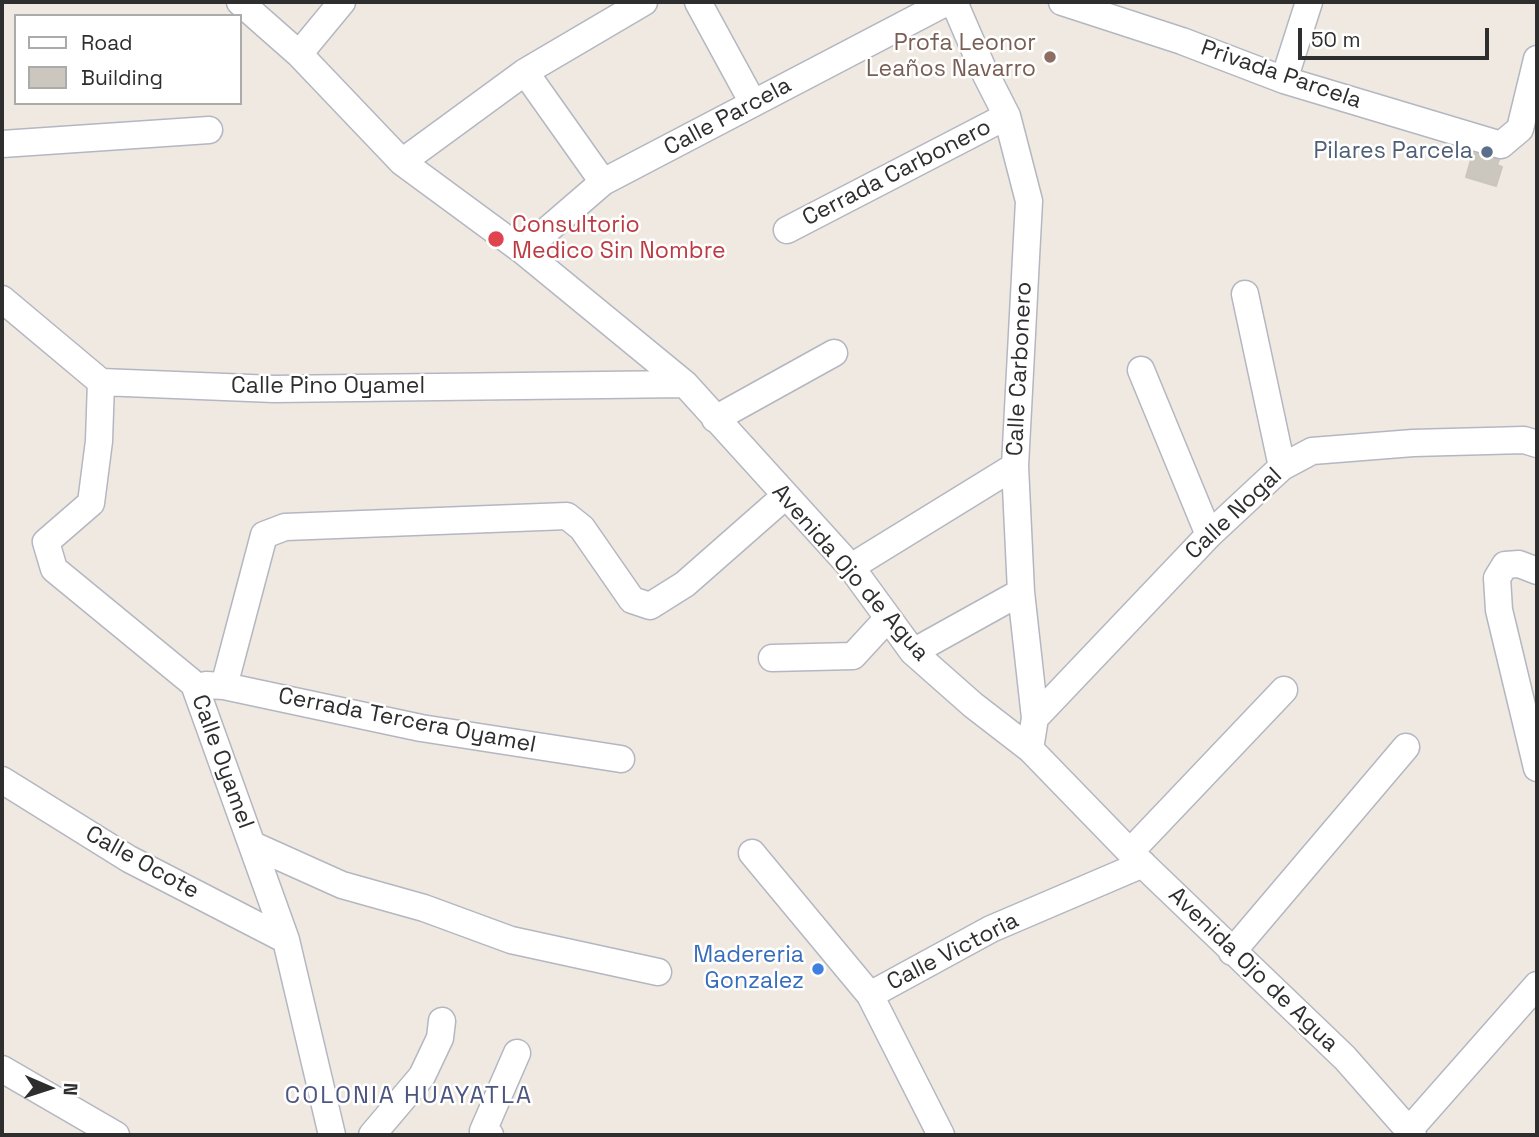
<!DOCTYPE html>
<html>
<head>
<meta charset="utf-8">
<style>
  body { margin:0 }
  #map { position:relative; width:1539px; height:1137px; overflow:hidden; background:#efe9e1; font-family:"Space Grotesk",sans-serif }
  canvas { display:block }
  .frame { position:absolute; inset:0; border:4px solid #2e2e2e; pointer-events:none }
  .legend { position:absolute; left:14px; top:14px; width:228px; height:91px; box-sizing:border-box; background:#fff; border:2px solid #ababab; margin:0; padding:9px 12px; list-style:none; font-size:21px; color:#2e2e2e }
  .legend li { display:flex; align-items:center; gap:14px; height:35px }
  .legend b { width:35px; border:2px solid #ababab }
  .north { position:absolute; left:14px; top:1053px; width:70px; height:70px; -webkit-text-stroke:5px #fff; paint-order:stroke; rotate:93deg; font-size:19px; font-weight:700; line-height:28px; text-align:center; color:#2e2e2e }
  .north::after { content:''; display:block; margin:auto; width:24px; height:32px; background:#2e2e2e; clip-path:polygon(50% 0,100% 100%,50% 72%,0 100%) }
  .scale { position:absolute; left:1298px; top:28px; width:191px; height:32px; box-sizing:border-box; border:4px solid #2e2e2e; border-top:0; padding-left:9px; font-size:21px; line-height:24px; white-space:nowrap; color:#2e2e2e; -webkit-text-stroke:5px #fff; paint-order:stroke }
</style>
</head>
<body>
<div id="map">
<canvas width="1539" height="1137"></canvas>
<div class="frame"></div>
<ul class="legend">
<li><b style="height:9px;background:#fff"></b>Road</li>
<li><b style="height:19px;background:#cbc7bf"></b>Building</li>
</ul>
<div class="north">N</div>
<div class="scale">50 m</div>
</div>
<script>
const ctx = document.querySelector('canvas').getContext('2d');
ctx.lineJoin = 'round';
function paint(path, color) { ctx.fillStyle = color; ctx.fill(path, 'evenodd'); }
const shape = rows => new Path2D(rows.map(r => 'M' + r).join(''));
function trace(path, color, width, dash) { ctx.strokeStyle = color; ctx.lineWidth = width; ctx.lineCap = dash ? 'butt' : 'round'; ctx.setLineDash(dash || []); ctx.stroke(path); }
function drawText(font, color, halo, rows, align = 'center') {
  ctx.font = font + ' "Space Grotesk",sans-serif'; ctx.lineWidth = 5; ctx.setLineDash([]); ctx.textBaseline = 'middle'; ctx.strokeStyle = halo; ctx.fillStyle = color; for (const [text, x, y, turn = 0] of rows) {
    ctx.save(); ctx.translate(x, y); ctx.rotate((+turn || 0) * Math.PI / 180); ctx.textAlign = isNaN(turn) ? turn : align; if (halo) ctx.strokeText(text, 0, 0); ctx.fillText(text, 0, 0); ctx.restore();
  }
}
const building = shape([
  [1473,153,1499,160,1497,165,1502,167,1496,186,1466,177,1473,153]
]);
const minor = shape([
  [240,2,299,54,402,162,523,251,685,384,851,567,913,652,973,705,1030,749,1130,852,1345,1058,1413,1135],
  [698,2,753,103],
  [954,2,982,67,1007,116,1029,201,1015,466,1021,592,1035,718,1030,749],
  [1062,2,1182,41,1284,80,1501,145,1520,129,1537,59],
  [299,54,342,2],
  [525,72,603,182],
  [1284,80,1309,2],
  [2,144,209,130],
  [402,162,525,72,644,2],
  [787,230,1007,116],
  [523,251,603,182,947,2],
  [1245,294,1282,467],
  [2,299,101,382,274,389,685,384],
  [1141,370,1209,535],
  [101,382,99,441,91,503,46,542,54,569,194,684,286,940,332,1135],
  [715,419,834,353],
  [851,567,1015,466],
  [1537,571,1519,564,1505,565,1497,578,1499,610,1537,768],
  [913,652,1021,592],
  [772,658,853,656,888,618],
  [206,685,224,686,421,728,621,759],
  [224,686,264,535,285,527,567,516,582,528,632,600,650,606,685,584,784,497],
  [1035,718,1209,535,1282,467,1312,451,1413,443,1524,440,1537,444],
  [2,780,129,859,286,940],
  [253,845,342,885,424,908,511,940,658,972],
  [1130,852,1284,690],
  [752,853,870,995,941,1135],
  [1232,952,1406,747],
  [870,995,991,929,1143,864],
  [2,1069,116,1135],
  [1410,1129,1537,985],
  [372,1135,422,1076,440,1038,442,1021],
  [490,1135,483,1131,517,1053]
]);
const markers = [
  [1050,57,7,"#8d6e63"],
  [1487,152,7,"#5c6f8a"],
  [496,239,9,"#e0444e"],
  [818,969,7,"#3f7fe0"]
];
const educationNames = [
  ["Profa Leonor",1036,44],
  ["Leaños Navarro",1036,70]
];
const streetNames = [
  ["Privada Parcela",1281,75,19],
  ["Calle Parcela",728,117,-28],
  ["Cerrada Carbonero",897,173,-27],
  ["Calle Carbonero",1020,369,-87],
  ["Calle Pino Oyamel",328,387],
  ["Calle Nogal",1234,514,-43],
  ["Avenida Ojo de Agua",850,573,49],
  ["Cerrada Tercera Oyamel",407,721,11],
  ["Calle Oyamel",222,762,70],
  ["Calle Ocote",142,863,29],
  ["Calle Victoria",953,952,-27],
  ["Avenida Ojo de Agua",1253,970,44]
];
const serviceNames = [
  ["Pilares Parcela",1473,152]
];
const healthNames = [
  ["Consultorio",512,226],
  ["Medico Sin Nombre",512,252]
];
const shopNames = [
  ["Madereria",804,956],
  ["Gonzalez",804,982]
];
const neighbourhoodNames = [
  ["COLONIA HUAYATLA",409,1096]
];
paint(building, '#cbc7bf');
trace(building, '#cbc5ba', 2);
trace(minor, '#b4b7c1', 29);
trace(minor, '#fff', 26);
for (const [x, y, r, color] of markers) { const dot = new Path2D(); dot.arc(x, y, r, 0, 2 * Math.PI); ctx.fillStyle = color; ctx.fill(dot); trace(dot, '#fff', 2.5); }
drawText('23px', '#785e54', '#fff', educationNames, 'right');
drawText('23px', '#2e2e2e', '#fff', streetNames);
drawText('23px', '#4e5e75', '#fff', serviceNames, 'right');
drawText('23px', '#be3a42', '#fff', healthNames, 'left');
drawText('23px', '#366cbe', '#fff', shopNames, 'right');
ctx.letterSpacing = '2px';
drawText('24px', '#4d5680', '#fff', neighbourhoodNames);
ctx.letterSpacing = '0px';
</script>
</body>
</html>
